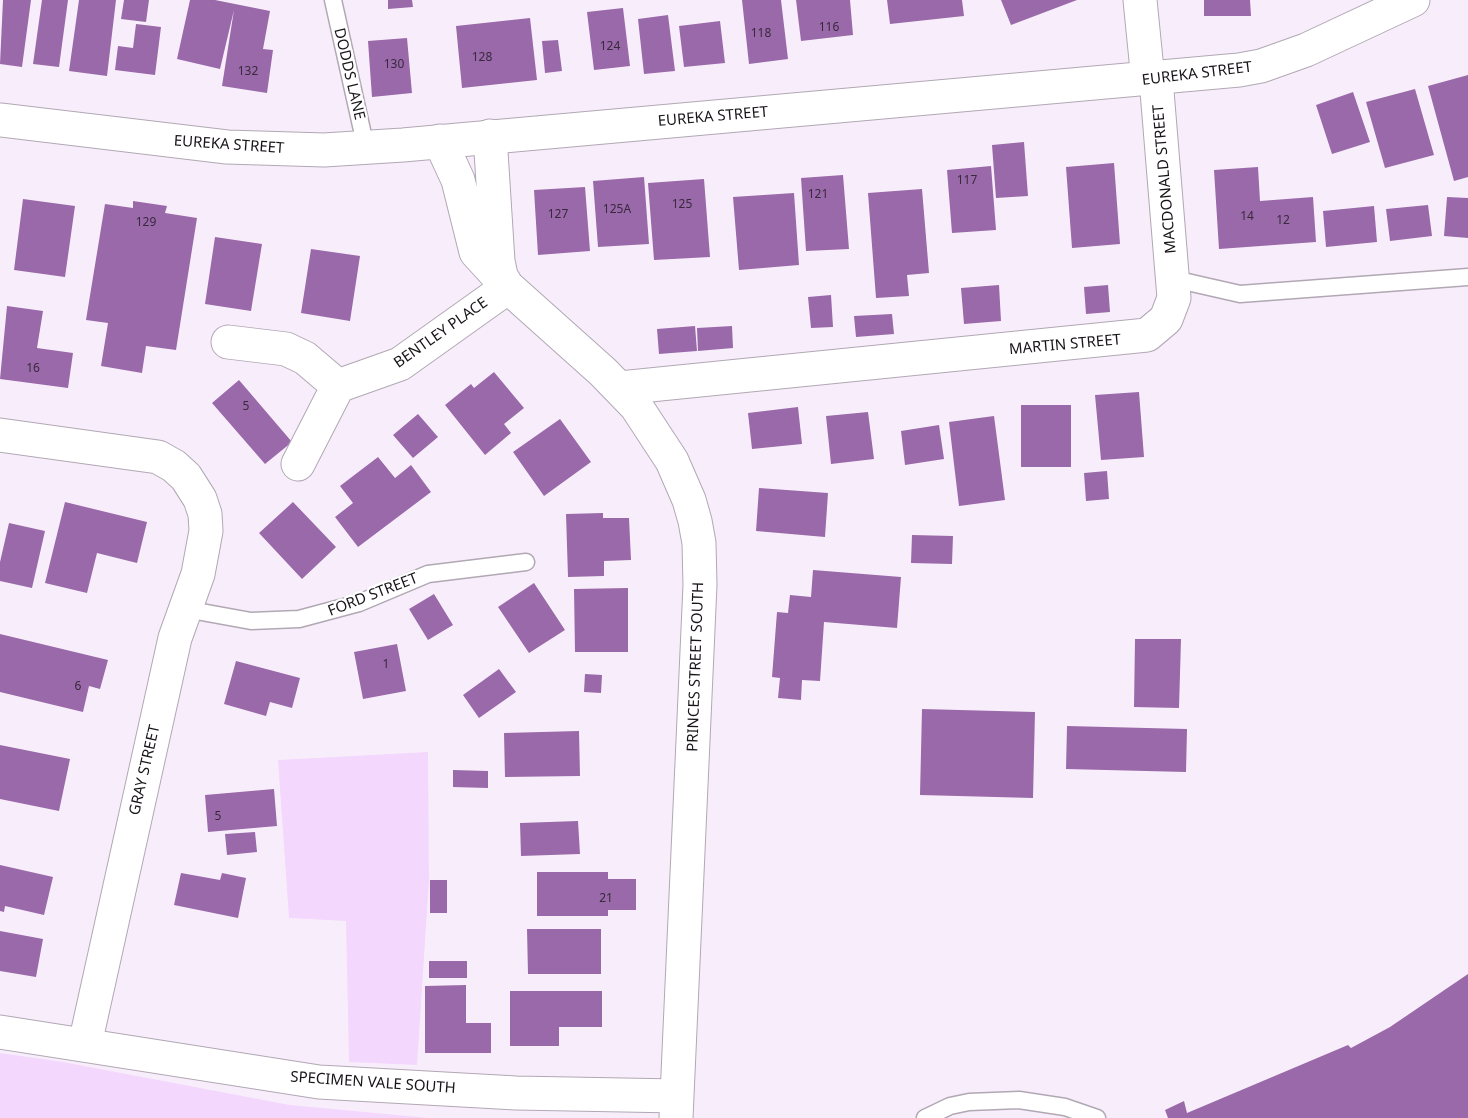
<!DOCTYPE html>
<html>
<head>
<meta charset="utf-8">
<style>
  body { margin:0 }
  canvas { display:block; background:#f8eefb }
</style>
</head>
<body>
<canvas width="1468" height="1118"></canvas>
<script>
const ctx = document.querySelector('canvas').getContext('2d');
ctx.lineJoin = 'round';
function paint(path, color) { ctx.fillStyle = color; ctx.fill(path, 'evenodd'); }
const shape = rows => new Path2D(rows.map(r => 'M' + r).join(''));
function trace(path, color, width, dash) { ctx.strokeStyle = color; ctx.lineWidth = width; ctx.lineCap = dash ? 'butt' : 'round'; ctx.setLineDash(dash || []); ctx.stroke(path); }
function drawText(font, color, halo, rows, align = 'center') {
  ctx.font = font + ' "Noto Sans",sans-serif'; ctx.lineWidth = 4.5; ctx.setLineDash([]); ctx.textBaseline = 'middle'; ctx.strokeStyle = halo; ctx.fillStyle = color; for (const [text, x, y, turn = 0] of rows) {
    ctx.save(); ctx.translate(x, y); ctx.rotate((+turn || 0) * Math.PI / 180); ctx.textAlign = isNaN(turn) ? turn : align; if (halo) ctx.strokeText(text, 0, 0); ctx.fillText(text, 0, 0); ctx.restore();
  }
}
const green = shape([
  [428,752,429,880,417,1065,349,1062,346,921,289,918,278,760],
  [0,1053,63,1062,290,1105,429,1118,0,1118]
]);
const building = shape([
  [3,0,31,0,22,67,0,64],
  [42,0,68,0,59,67,33,64],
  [79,0,116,0,107,76,69,71],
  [124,0,149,0,146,22,121,19],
  [190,0,215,0,270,11,263,49,273,50,267,93,222,86,234,10,220,69,177,59],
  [388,0,412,0,413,7,388,9],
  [742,0,781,0,788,59,749,64],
  [796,0,850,0,853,35,801,41],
  [887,0,962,0,964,16,890,24],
  [1001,0,1077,0,1011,25],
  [1204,0,1250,0,1251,16,1204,16],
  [623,8,630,66,594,70,587,12],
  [668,15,675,71,644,74,638,19],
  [530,18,537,80,462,88,456,26],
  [720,21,725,63,684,67,679,26],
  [136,24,161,27,155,75,115,70,118,46,133,48],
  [407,38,412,93,372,97,368,41],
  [558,40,562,71,545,73,542,41],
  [1468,75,1468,177,1454,181,1428,86],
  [1415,89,1434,155,1385,168,1366,102],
  [1353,92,1370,142,1332,154,1316,105],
  [1024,142,1028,196,996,198,992,145],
  [1114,163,1120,244,1072,248,1066,167],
  [991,166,996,230,952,233,947,170],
  [1258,167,1260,201,1313,197,1316,242,1219,249,1214,170],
  [843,175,849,249,806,251,801,178],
  [644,177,649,244,598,247,593,181],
  [704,179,710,257,654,260,648,183],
  [585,187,590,251,538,255,534,190],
  [922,189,929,273,907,275,909,296,876,298,868,193],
  [794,193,799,265,739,270,733,197],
  [1447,197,1468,198,1468,238,1444,236],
  [23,199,75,206,65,277,14,270],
  [133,201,167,206,165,213,197,218,176,350,146,346,142,373,101,366,108,323,86,320,105,204,133,208],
  [1428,205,1432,236,1390,241,1386,209],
  [1374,206,1377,242,1326,247,1323,211],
  [215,237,262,244,251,311,205,304],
  [311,249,360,256,350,321,301,313],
  [999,285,1001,321,964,324,961,288],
  [1108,285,1110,312,1086,314,1084,287],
  [831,295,833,327,811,328,808,297],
  [7,306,43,311,37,348,73,353,68,388,0,379],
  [892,314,894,334,856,337,854,316],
  [695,326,697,351,659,354,657,329],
  [732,326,733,348,698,351,697,328],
  [494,372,524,408,504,424,511,433,485,455,445,405,471,384,474,388],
  [239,380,292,442,265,464,212,403],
  [1139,392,1144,457,1101,460,1095,395],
  [1021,405,1071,405,1071,467,1021,467],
  [798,407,802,444,752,449,748,413],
  [868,412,874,459,831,464,826,416],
  [418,414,438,437,413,458,393,435],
  [994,416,1005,500,959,506,949,422],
  [560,419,591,462,544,496,513,452],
  [939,425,944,459,905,465,901,431],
  [378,457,395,478,411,465,431,492,358,547,335,517,353,503,340,486],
  [1107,471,1109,499,1086,501,1084,473],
  [759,488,828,493,825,537,756,531],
  [65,502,147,522,137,563,97,553,87,593,45,583],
  [293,502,336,547,302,579,259,533],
  [603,513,603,518,629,518,631,560,604,561,604,576,568,577,566,514],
  [9,523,45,531,32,588,0,581,0,562],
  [912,535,953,536,952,564,911,563],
  [813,570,901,577,897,628,824,622,820,681,802,680,801,700,778,698,780,678,772,677,777,612,788,613,790,595,811,597],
  [534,583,565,630,529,653,498,607],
  [628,588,628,652,575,652,574,589],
  [434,594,453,625,428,640,409,609],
  [0,634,108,660,100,689,89,686,83,712,0,692],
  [1135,639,1181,639,1179,708,1134,707],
  [397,644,406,691,363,699,354,652],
  [236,661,300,678,292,708,270,702,266,716,224,704],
  [499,669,516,692,479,718,463,695],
  [585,674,602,675,601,693,584,692],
  [922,709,1035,712,1033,798,920,795],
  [1067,726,1187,729,1186,772,1066,769],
  [579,731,580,776,505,777,504,733],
  [0,745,70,759,59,811,0,799],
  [453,770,488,771,488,788,453,787],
  [274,789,277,826,208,832,205,795],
  [578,821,580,854,521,856,520,823],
  [255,832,257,852,227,855,225,834],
  [0,865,53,877,44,915,5,906,4,912,0,911],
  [537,872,608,872,608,879,636,879,636,910,608,910,608,916,537,916],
  [181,873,220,880,222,873,246,878,238,918,174,905],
  [430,880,447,880,447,913,430,913],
  [527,929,601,929,601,974,528,974],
  [0,931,43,939,36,977,0,971],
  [429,961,467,961,467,978,429,978],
  [1468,974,1468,1118,1168,1118,1165,1110,1184,1101,1187,1113,1348,1045,1351,1048,1390,1027],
  [466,985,466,1023,491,1023,491,1053,425,1053,425,986],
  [510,991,602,991,602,1027,559,1027,559,1046,510,1046]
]);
const service = shape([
  [333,0,366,148],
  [1174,279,1240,294,1468,277],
  [185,609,251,621,299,619,359,603,428,574,526,562],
  [925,1118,950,1106,969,1102,1019,1100,1065,1107,1097,1118]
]);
const minor = shape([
  [1140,0,1148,80],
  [490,136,498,261,501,276,507,286],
  [440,141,458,180,476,252,508,287,603,372,636,406,672,461,689,500,695,521,699,543,700,585,676,1118],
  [228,342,286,349,305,358,338,386],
  [620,388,1147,335,1166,319,1174,298,1156,79],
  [0,435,158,457,174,466,186,477,200,499,205,514,206,531,198,574,175,638,85,1044],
  [298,464,338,386,400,364,508,287],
  [0,1032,319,1082,516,1093,677,1096]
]);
const tertiary = shape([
  [0,120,227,147,324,150,403,145,1239,70,1261,66,1306,50,1413,0]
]);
const numberNames = [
  ["116",829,28],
  ["118",761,34],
  ["124",610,47],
  ["128",482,58],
  ["130",394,65],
  ["132",248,72],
  ["117",967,181],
  ["121",818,195],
  ["125",682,205],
  ["125A",617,210],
  ["127",558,215],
  ["14",1247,217],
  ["12",1283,221],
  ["129",146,223],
  ["16",33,369],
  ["5",246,407],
  ["1",386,665],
  ["6",78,687],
  ["5",218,817],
  ["21",606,899]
];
const streetNames = [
  ["DODDS LANE",349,74,77],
  ["EUREKA STREET",1197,74,-7],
  ["EUREKA STREET",713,117,-5],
  ["EUREKA STREET",229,145,4],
  ["MACDONALD STREET",1165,179,-95],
  ["BENTLEY PLACE",441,333,-35],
  ["MARTIN STREET",1065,345,-5],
  ["FORD STREET",373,595,-21],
  ["PRINCES STREET SOUTH",696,667,-88],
  ["GRAY STREET",145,770,-77],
  ["SPECIMEN VALE SOUTH",373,1083,4]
];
paint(green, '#f4d7fd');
paint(building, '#9a69a9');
trace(service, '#b1a8b4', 19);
trace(minor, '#b1a8b4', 35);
trace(tertiary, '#b1a8b4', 35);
trace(service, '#fff', 16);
trace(minor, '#fff', 33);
trace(tertiary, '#fff', 33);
drawText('12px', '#38293d', null, numberNames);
drawText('15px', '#181419', '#fff', streetNames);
</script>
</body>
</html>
